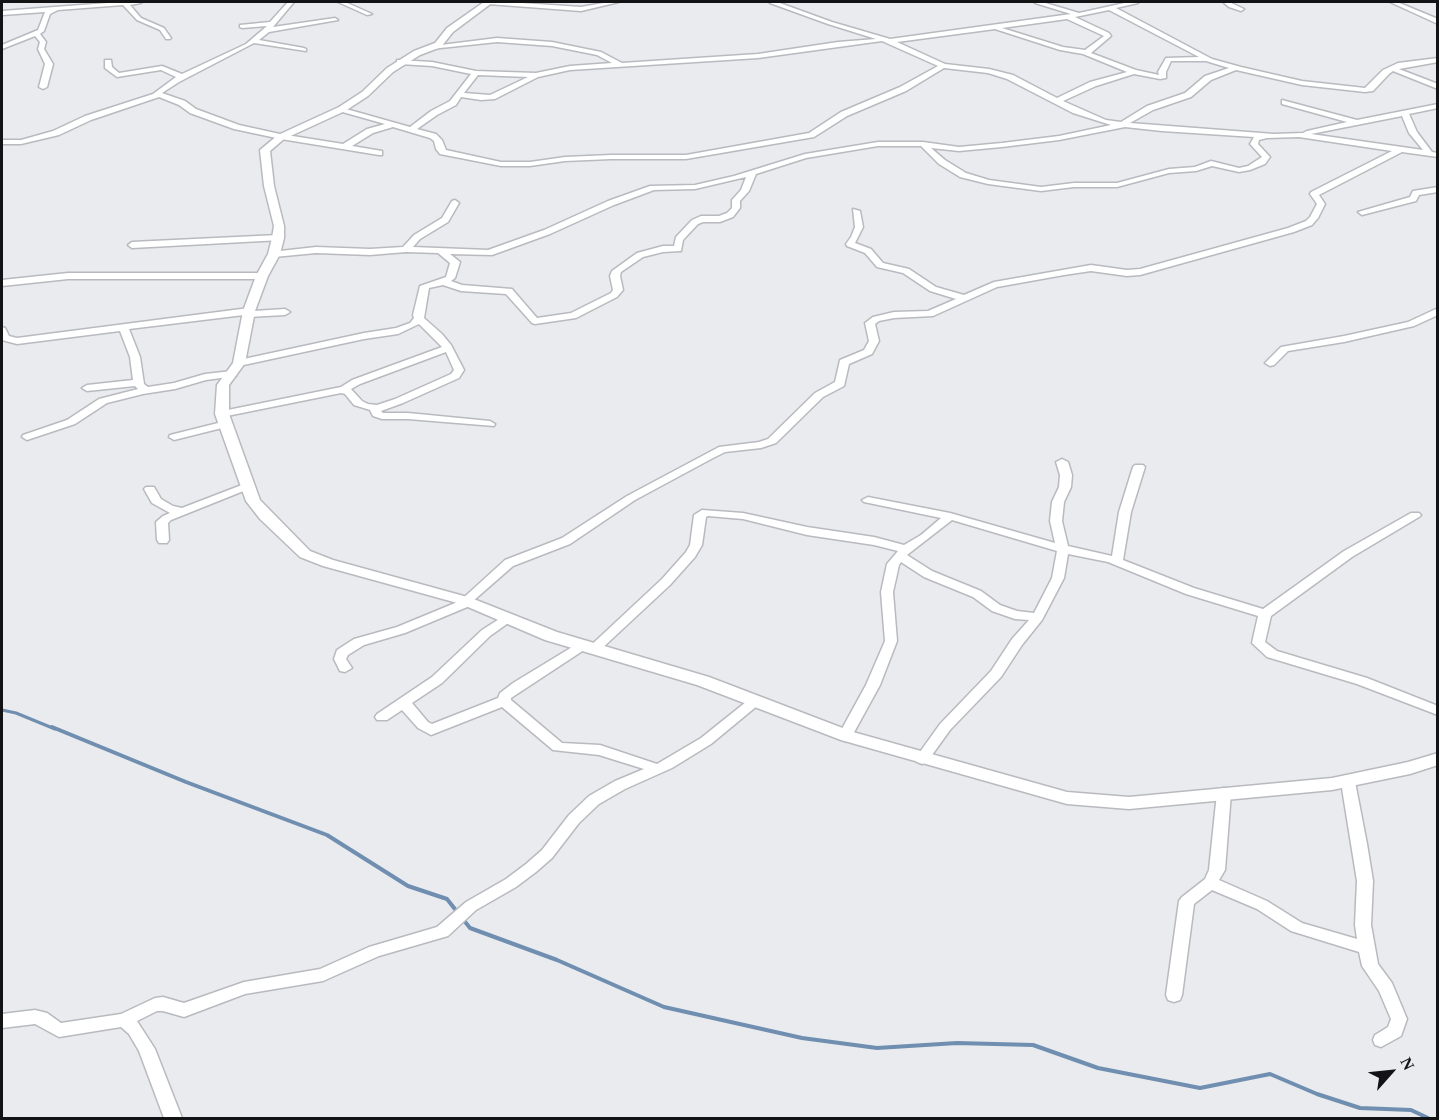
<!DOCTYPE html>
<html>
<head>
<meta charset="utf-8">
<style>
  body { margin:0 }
  #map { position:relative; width:1439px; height:1120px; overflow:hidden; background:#e9ebef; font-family:"Times New Roman",serif }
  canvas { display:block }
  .frame { position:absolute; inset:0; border:3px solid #131315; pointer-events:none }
  .north { position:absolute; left:1361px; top:1042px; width:60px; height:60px; -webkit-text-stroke:4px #e9ebef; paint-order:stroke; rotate:63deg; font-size:16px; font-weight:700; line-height:24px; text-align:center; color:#131315 }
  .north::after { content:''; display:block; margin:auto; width:21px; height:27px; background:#131315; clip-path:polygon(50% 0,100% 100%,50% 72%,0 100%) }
</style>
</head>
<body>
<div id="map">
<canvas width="1439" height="1120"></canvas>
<div class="frame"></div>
<div class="north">N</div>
</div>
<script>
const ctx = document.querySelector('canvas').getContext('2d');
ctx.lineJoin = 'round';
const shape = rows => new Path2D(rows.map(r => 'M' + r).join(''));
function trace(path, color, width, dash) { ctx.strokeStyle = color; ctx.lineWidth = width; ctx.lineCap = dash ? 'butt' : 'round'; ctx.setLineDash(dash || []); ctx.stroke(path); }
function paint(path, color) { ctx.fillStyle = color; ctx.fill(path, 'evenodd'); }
const streamFar1 = shape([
  [2,710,16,713,55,729]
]);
const stream = shape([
  [52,727,186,782,327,835,408,886,447,899,458,913],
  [462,918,470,928,557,960,664,1007,802,1038,877,1048,957,1043,1033,1045,1098,1068,1200,1088,1270,1074,1317,1094,1360,1108,1411,1110,1428,1118]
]);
const minor = shape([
  [121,2,142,2,141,3,130,5,141,18,164,28,171,38,170,39,166,39,160,30,137,20,123,5,58,10,50,14,44,31,40,34,46,42,44,49,53,64,47,87,43,89,39,87,45,64,38,49,40,42,35,36,2,49,2,45,38,30,45,12,2,15,2,11,121,2],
  [288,2,294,2,273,27,335,18,338,20,269,32,259,40,304,48,306,49,306,51,254,43,179,82,162,93,185,101,196,109,239,125,280,134,343,144,367,129,385,124,339,111,339,107,410,127,431,111,450,101,471,74,432,66,400,64,397,64,397,60,432,62,476,71,536,73,570,66,612,63,597,55,552,46,497,42,431,49,430,48,433,46,497,38,552,42,601,52,622,63,758,54,838,42,876,39,828,24,770,3,769,2,777,2,832,22,890,39,1071,14,1035,3,1034,2,1042,2,1079,13,1129,2,1139,2,1138,3,1116,8,1212,59,1241,67,1302,81,1365,88,1383,70,1398,63,1438,58,1438,62,1399,69,1438,84,1438,89,1393,71,1389,74,1373,91,1365,92,1302,85,1236,70,1211,80,1191,97,1153,110,1130,123,1274,134,1303,133,1307,131,1347,122,1282,104,1282,100,1357,120,1438,104,1438,108,1409,114,1417,132,1432,152,1438,153,1438,157,1402,152,1319,195,1325,204,1318,218,1312,225,1294,232,1140,275,1127,276,1091,271,1064,275,997,287,933,316,894,318,879,321,875,324,879,341,872,354,849,364,844,386,823,397,776,443,761,448,725,452,713,458,635,500,570,544,513,566,473,601,472,605,405,633,364,645,348,655,346,659,352,668,345,672,340,671,334,659,337,650,354,639,397,627,460,601,505,560,562,538,627,496,719,447,759,442,768,439,815,393,835,382,840,360,864,350,869,341,865,323,873,317,894,312,928,311,956,299,930,291,903,273,877,267,865,253,847,246,846,244,851,237,855,227,853,209,860,211,863,227,855,243,871,249,883,263,909,269,936,287,964,295,994,282,1091,265,1127,270,1140,269,1288,228,1306,221,1310,217,1317,204,1310,194,1311,192,1392,151,1299,137,1267,138,1259,140,1258,144,1270,157,1265,164,1250,170,1239,172,1212,166,1196,171,1169,173,1117,187,1074,187,1041,191,988,184,960,177,939,164,921,146,878,146,806,158,756,174,749,191,740,201,740,208,733,217,720,222,703,222,698,224,683,240,681,251,663,252,643,257,621,272,620,276,623,290,617,297,576,318,535,324,532,323,506,294,461,291,443,285,429,288,424,318,442,334,451,345,464,370,459,378,403,403,381,411,383,413,408,413,490,421,495,424,494,426,408,419,382,419,373,416,370,410,354,405,345,394,341,393,222,417,217,414,218,412,341,387,352,380,442,347,419,324,398,334,364,339,239,366,235,365,234,363,239,360,364,333,396,328,410,323,414,318,413,315,420,286,446,277,450,263,438,253,406,252,370,255,316,253,274,257,271,256,271,252,316,247,370,249,403,247,414,235,442,218,452,201,455,200,459,203,448,222,420,239,413,247,488,250,544,230,608,201,650,186,695,185,734,176,805,154,878,142,923,142,959,147,1002,143,1059,136,1111,125,1073,113,1007,79,988,73,944,68,906,91,847,116,814,137,686,159,611,159,565,161,530,166,501,166,440,154,436,149,434,141,430,138,393,127,373,133,352,146,382,151,382,155,379,155,281,139,234,129,190,113,179,105,159,97,91,120,59,135,21,144,2,144,2,140,21,140,53,131,85,116,153,94,176,77,161,70,117,77,105,68,105,60,111,60,112,67,119,73,162,66,182,74,246,44,267,26,242,28,240,27,240,25,270,22,288,2],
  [1109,10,1199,57,1166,58,1158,72,1159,75,1136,70,1091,53,1111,36,1109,33,1075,17,1109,10],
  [1067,19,1104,36,1085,50,1063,47,1002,28,1067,19],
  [995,29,1060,50,1083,54,1127,72,1090,82,1057,98,1013,75,989,69,945,64,897,42,995,29],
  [882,41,938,66,900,87,841,112,809,133,686,155,611,155,565,157,530,162,501,162,446,150,442,140,436,134,417,129,437,115,456,105,461,97,481,100,495,99,538,77,570,70,758,58,882,41],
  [1171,61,1206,61,1229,68,1205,76,1185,93,1147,106,1121,122,1106,120,1063,101,1096,86,1134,74,1160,79,1166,78,1166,72,1171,61],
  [478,75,528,77,490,95,464,93,478,75],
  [1402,116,1409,133,1423,150,1311,134,1402,116],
  [1125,127,1162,131,1254,137,1250,144,1262,157,1248,166,1239,168,1211,161,1195,167,1169,169,1117,183,1074,183,1041,187,989,180,966,173,945,160,931,148,959,151,1002,147,1059,140,1125,127],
  [746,177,741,190,732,200,732,208,727,213,719,216,701,216,692,220,676,237,674,246,663,246,637,253,612,271,610,276,613,290,611,293,571,313,537,318,512,289,462,285,451,281,455,278,460,262,450,254,492,255,550,234,614,205,654,190,695,189,746,177],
  [446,352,454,370,451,374,395,399,377,405,368,404,362,401,351,389,360,384,446,352],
  [338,2,345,2,372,14,367,15,338,2],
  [485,2,507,2,581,7,609,2,619,2,581,11,488,4,485,2],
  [1223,2,1229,2,1244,9,1241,11,1229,7,1223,2],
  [1390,2,1397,2,1438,19,1438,24,1390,2],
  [1438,187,1438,192,1419,195,1416,201,1362,215,1358,212,1410,197,1413,191,1438,187],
  [278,235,281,236,281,240,132,248,128,245,132,242,278,235],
  [68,273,262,273,267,276,262,279,68,279,2,286,2,280,68,273],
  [249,308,254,311,285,309,290,312,285,315,248,317,244,315,129,329,140,357,144,384,148,387,174,383,205,374,232,371,236,372,236,376,206,380,175,389,143,394,107,403,75,424,27,440,22,437,23,435,67,420,99,399,138,389,135,386,87,391,82,388,87,385,133,380,130,357,120,331,17,344,2,340,2,327,5,328,9,336,17,338,249,308],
  [1438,308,1438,315,1414,326,1344,342,1288,351,1274,365,1270,366,1265,363,1281,347,1344,336,1408,322,1438,308],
  [226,421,230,422,231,424,230,426,174,440,169,437,170,435,226,421],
  [1062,459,1068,462,1072,475,1071,487,1064,502,1062,521,1068,546,1112,556,1119,512,1133,467,1135,465,1143,465,1145,467,1131,512,1123,560,1194,588,1263,609,1344,551,1411,513,1419,513,1421,515,1419,517,1352,557,1271,616,1265,642,1277,651,1367,678,1438,706,1438,715,1357,684,1267,657,1252,643,1258,616,1186,594,1108,562,1068,554,1064,578,1042,620,1022,645,1001,677,950,730,927,762,922,764,917,762,915,759,940,724,991,671,1012,639,1029,620,1015,619,992,611,973,597,924,577,901,562,899,565,893,592,897,641,880,685,852,736,850,739,845,741,840,739,838,736,866,685,885,641,881,592,887,564,898,551,874,545,807,535,743,519,708,516,706,517,702,545,695,557,670,585,598,652,593,653,587,649,662,579,686,552,690,545,694,515,702,510,743,513,807,527,874,537,904,545,921,535,941,518,864,502,862,500,868,497,950,513,1055,543,1050,521,1052,502,1059,487,1060,475,1056,462,1062,459],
  [952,520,1057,551,1052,578,1034,613,1017,611,1000,605,981,591,932,571,907,555,952,520],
  [247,483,253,486,251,488,171,520,168,523,169,540,167,543,159,543,157,540,156,522,163,516,170,513,152,503,144,489,146,487,154,487,161,499,173,506,182,508,247,483],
  [507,614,513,618,511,621,490,636,442,683,412,703,428,722,432,724,498,698,500,693,513,683,582,641,587,642,588,645,587,648,511,698,511,700,562,743,600,745,657,764,701,738,751,698,761,698,763,701,711,744,672,768,625,789,599,804,579,823,552,858,536,872,516,887,476,910,448,936,379,956,323,981,245,994,184,1017,163,1011,157,1011,137,1021,155,1049,182,1118,164,1118,139,1051,129,1034,121,1027,59,1037,35,1024,2,1028,2,1014,35,1010,47,1013,61,1023,121,1014,155,998,163,997,184,1003,244,982,320,969,369,947,437,927,466,902,506,879,526,864,542,850,569,815,589,796,615,781,644,769,599,755,553,750,502,707,431,735,418,728,402,710,387,720,377,720,375,717,377,714,432,677,482,630,507,614],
  [1348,777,1353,779,1355,782,1367,844,1373,881,1371,925,1378,964,1392,983,1407,1019,1401,1036,1381,1047,1375,1045,1373,1040,1375,1035,1388,1027,1391,1019,1379,991,1362,966,1359,952,1291,931,1257,909,1212,890,1194,904,1182,995,1180,1000,1174,1002,1168,1000,1166,995,1179,901,1182,897,1205,879,1209,870,1217,793,1219,789,1224,788,1229,789,1231,793,1225,870,1219,880,1267,901,1302,923,1357,939,1355,925,1357,881,1341,782,1343,779,1348,777]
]);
const tertiary = shape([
  [484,2,493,2,453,32,441,47,420,55,393,72,368,96,345,111,284,139,270,151,274,186,284,226,284,238,280,254,268,276,255,311,245,363,229,385,229,414,260,500,310,551,333,560,471,598,557,632,709,677,853,732,1067,792,1129,797,1332,778,1408,762,1438,753,1438,765,1410,774,1332,790,1129,809,1067,804,841,740,697,685,545,640,461,604,323,566,300,557,260,519,246,501,215,414,217,385,233,363,243,311,256,276,268,254,272,238,274,226,264,186,260,150,278,135,339,107,362,92,387,68,414,51,435,43,447,28,484,2]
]);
trace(streamFar1, '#6f8eb0', 3);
trace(stream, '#6f8eb0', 4);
trace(minor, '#b8babf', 3);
trace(tertiary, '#b8babf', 3);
paint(minor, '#fff');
paint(tertiary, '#fff');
</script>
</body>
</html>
